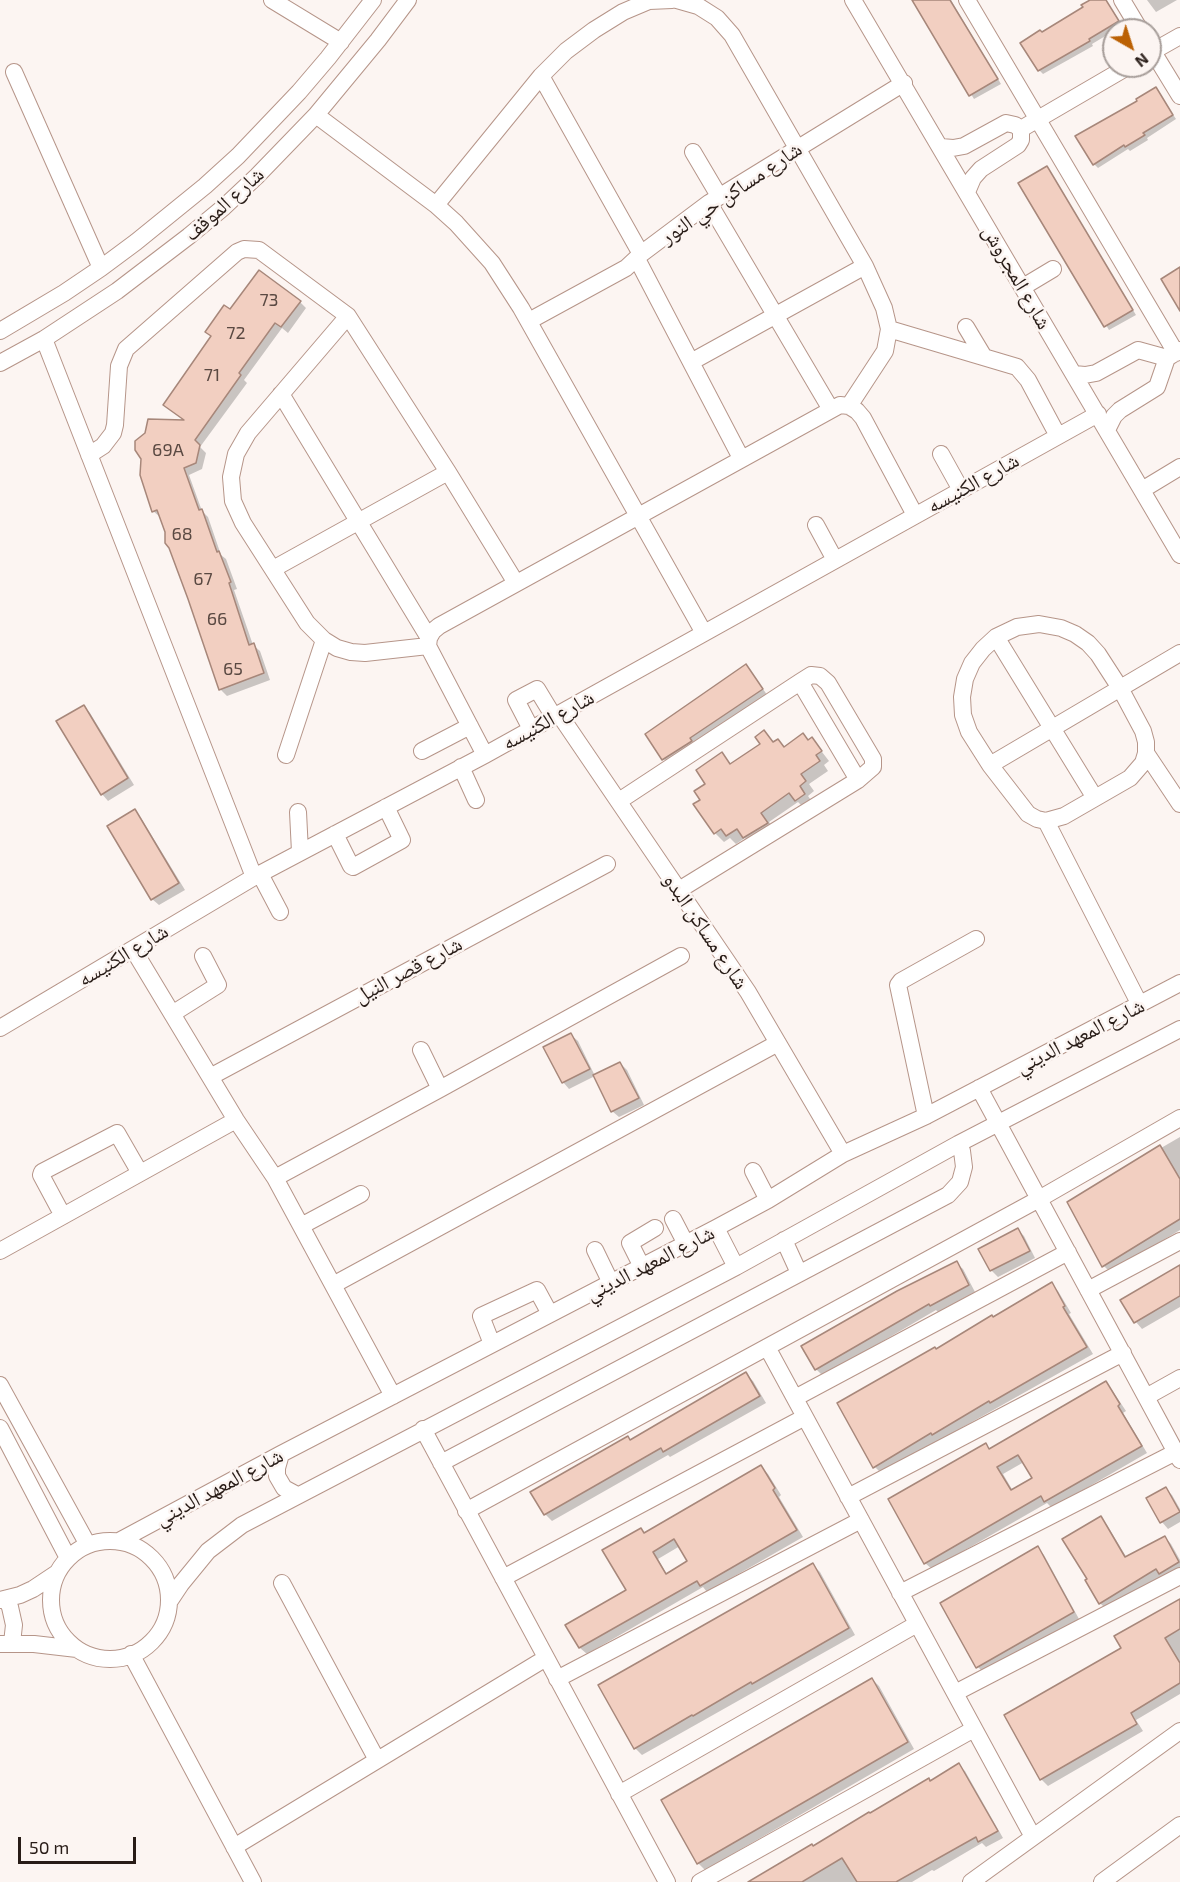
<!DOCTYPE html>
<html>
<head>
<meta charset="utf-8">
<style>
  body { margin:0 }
  #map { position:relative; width:1180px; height:1882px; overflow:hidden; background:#fcf5f2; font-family:"Exo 2",sans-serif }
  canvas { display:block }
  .north { position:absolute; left:1102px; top:18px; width:60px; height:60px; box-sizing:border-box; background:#fcf5f2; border:2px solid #a79e9a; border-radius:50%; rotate:141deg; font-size:16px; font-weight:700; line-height:24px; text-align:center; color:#281c17 }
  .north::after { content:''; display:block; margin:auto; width:21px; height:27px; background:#bb6104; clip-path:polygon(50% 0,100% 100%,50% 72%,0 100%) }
  .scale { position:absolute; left:18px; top:1837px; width:118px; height:27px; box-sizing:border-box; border:3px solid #281c17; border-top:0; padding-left:8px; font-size:18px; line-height:21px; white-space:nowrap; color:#281c17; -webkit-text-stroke:4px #fcf5f2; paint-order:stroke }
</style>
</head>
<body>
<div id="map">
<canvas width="1180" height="1882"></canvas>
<div class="north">N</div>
<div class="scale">50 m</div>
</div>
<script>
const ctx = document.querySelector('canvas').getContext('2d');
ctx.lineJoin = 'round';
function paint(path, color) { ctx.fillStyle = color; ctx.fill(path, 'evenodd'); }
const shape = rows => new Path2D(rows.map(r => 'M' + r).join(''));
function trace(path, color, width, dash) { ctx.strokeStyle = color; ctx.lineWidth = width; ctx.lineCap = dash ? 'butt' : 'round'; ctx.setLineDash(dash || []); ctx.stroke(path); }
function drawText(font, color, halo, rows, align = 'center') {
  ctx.font = font + ' "Exo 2","Noto Naskh Arabic",sans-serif'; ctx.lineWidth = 5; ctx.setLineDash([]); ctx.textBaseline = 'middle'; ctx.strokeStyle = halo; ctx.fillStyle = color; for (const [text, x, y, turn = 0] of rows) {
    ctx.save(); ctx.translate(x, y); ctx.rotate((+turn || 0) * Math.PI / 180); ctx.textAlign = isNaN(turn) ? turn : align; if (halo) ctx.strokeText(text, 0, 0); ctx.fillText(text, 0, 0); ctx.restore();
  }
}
const shadow = shape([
  [913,0,951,0,1001,84,974,99],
  [1093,0,1106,0,1122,26,1092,44,1093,46,1043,74,1039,70,1042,34],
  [1147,0,1177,0,1156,12],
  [1156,89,1176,119,1147,138,1148,140,1130,151,1128,149,1098,168,1094,164,1139,102],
  [1046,168,1136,315,1109,330,1020,183],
  [300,302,306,308,288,333,282,328,244,380,247,383,200,447,206,453,202,469,189,475,202,511,208,517,221,555,226,559,237,589,234,590,253,645,260,651,270,680,227,696,220,689,166,531,160,517,153,511,185,421,164,404,231,311],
  [746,666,768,696,670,766,664,759],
  [84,707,90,713,134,785,108,801,102,794],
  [764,732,775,743,778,741,785,748,812,739,829,761,824,765,828,771,809,784,814,791,808,796,813,803,805,809,798,802,769,822,776,832,753,846,745,838,736,844,730,838,724,842,715,833,702,800,707,784,722,754,732,765,762,745],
  [134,811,141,818,185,890,159,905,152,899],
  [571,1035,578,1041,595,1076,620,1063,627,1070,644,1105,619,1117,612,1111,595,1076,569,1089,563,1082],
  [1180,1137,1180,1230,1110,1272,1104,1266,1161,1148],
  [1018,1230,1024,1236,1035,1258,998,1277,991,1270],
  [956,1263,963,1269,975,1292,938,1312,936,1310,823,1376,816,1369],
  [1180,1266,1180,1307,1142,1329,1136,1322,1123,1300],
  [1051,1284,1058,1291,1071,1313,1069,1314,1093,1354,881,1473,875,1467,937,1350],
  [746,1374,753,1381,766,1403,670,1457,668,1455,552,1521,546,1515,532,1493,631,1441],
  [1106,1383,1112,1390,1126,1411,1123,1413,1147,1453,1052,1508,1047,1503,932,1569,925,1563,985,1445,990,1450],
  [1024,1462,1034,1478,1013,1491,1003,1474],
  [761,1467,768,1474,781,1495,779,1497,803,1537,707,1592,703,1587,587,1654,580,1648,567,1626,628,1591,645,1534],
  [680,1546,689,1562,667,1575,658,1559],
  [1166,1489,1172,1495,1180,1509,1180,1522,1168,1529,1162,1522,1148,1499],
  [1101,1518,1107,1525,1127,1558,1165,1537,1171,1544,1180,1560,1180,1572,1166,1579,1163,1576,1106,1609,1100,1603],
  [1038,1548,1044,1555,1079,1619,984,1673,978,1667],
  [813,1565,820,1572,855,1635,642,1755,635,1748,600,1685],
  [1180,1600,1180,1694,1136,1720,1143,1731,1048,1786,1041,1779,1123,1648],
  [872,1679,879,1686,914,1749,705,1870,698,1863],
  [958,1765,965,1771,1003,1838,986,1847,982,1843,934,1871,932,1870,912,1882,750,1882]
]);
const building = shape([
  [912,0,950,0,998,79,969,96,912,0],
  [1090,0,1106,0,1119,21,1089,39,1090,41,1038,71,1020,43,1040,30,1042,32,1083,7,1081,5,1090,0],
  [1156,87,1173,115,1143,133,1145,135,1125,147,1124,145,1093,165,1075,136,1137,101,1136,99,1156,87],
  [1047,166,1133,310,1104,327,1018,183,1047,166],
  [1180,267,1180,311,1161,279,1180,267],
  [259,270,301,301,281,327,275,323,239,373,241,375,195,440,200,445,196,463,184,468,199,510,202,509,217,552,219,551,231,582,229,583,249,645,254,643,264,673,219,690,188,599,169,548,165,543,165,532,157,510,152,512,140,475,141,459,135,450,135,441,145,433,148,419,184,420,163,405,211,336,205,332,224,305,230,309,259,270],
  [746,664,763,689,690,738,692,741,662,760,645,734,746,664],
  [84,705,128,778,101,795,56,721,84,705],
  [764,730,773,742,778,739,784,747,803,733,808,740,812,737,822,751,816,755,820,761,801,774,806,781,800,786,805,794,795,801,789,793,761,813,768,823,743,838,737,829,726,836,721,829,714,834,693,804,700,800,694,791,705,784,696,770,722,752,730,764,760,744,755,737,764,730],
  [135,809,179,883,151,900,107,826,135,809],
  [571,1033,590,1069,562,1083,543,1047,571,1033],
  [620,1062,639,1098,611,1112,593,1075,620,1062],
  [1160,1145,1180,1179,1180,1219,1102,1267,1067,1202,1160,1145],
  [1018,1228,1030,1251,990,1271,978,1249,1018,1228],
  [957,1261,969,1285,930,1306,929,1304,815,1370,801,1346,897,1291,957,1261],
  [1180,1265,1180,1296,1134,1323,1120,1300,1180,1265],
  [1052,1282,1065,1306,1063,1307,1087,1347,990,1403,989,1401,932,1435,931,1433,873,1468,837,1403,935,1347,936,1349,992,1315,993,1317,1052,1282],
  [746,1372,760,1396,663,1452,661,1448,544,1515,530,1492,628,1436,630,1440,746,1372],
  [1106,1381,1120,1404,1118,1406,1142,1446,1044,1502,1041,1496,924,1564,888,1499,986,1443,989,1449,1106,1381],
  [1018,1455,1032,1478,1011,1490,997,1467,1018,1455],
  [761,1465,775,1488,773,1490,797,1530,700,1586,697,1581,579,1648,565,1625,626,1590,602,1550,641,1528,644,1533,761,1465],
  [674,1539,687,1561,666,1574,653,1552,674,1539],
  [1166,1487,1180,1512,1160,1523,1146,1498,1166,1487],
  [1101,1516,1125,1557,1165,1536,1179,1562,1159,1574,1156,1569,1099,1604,1085,1580,1087,1579,1062,1539,1101,1516],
  [1038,1546,1074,1612,976,1668,940,1603,1038,1546],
  [813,1563,849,1628,752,1684,751,1682,693,1716,692,1715,634,1749,598,1685,813,1563],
  [1180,1599,1180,1629,1165,1638,1180,1663,1180,1683,1131,1713,1137,1724,1040,1780,1004,1715,1121,1648,1114,1636,1180,1599],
  [872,1678,908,1742,697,1864,661,1800,872,1678],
  [959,1763,998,1831,978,1842,976,1837,896,1882,857,1882,842,1858,802,1882,748,1882,812,1844,813,1846,869,1812,870,1813,929,1778,930,1781,959,1763]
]);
const minor = shape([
  [272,0,341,42],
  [677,0,698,6,717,18,732,35,865,266,884,308,889,329,885,351,849,406],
  [853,0,1180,555],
  [967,0,1176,353],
  [1122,0,1140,30],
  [1150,47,1180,96],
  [1150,53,1180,36],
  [14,72,101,268],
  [541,76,641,254],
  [316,115,436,205,456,223,492,263,521,308,704,633],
  [1021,129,1129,66],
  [941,147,953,148,964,146,1006,123,1015,125,1021,129],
  [693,152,719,196],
  [967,192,973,178,981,169,1018,145,1021,140,1021,129],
  [709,203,830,408],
  [436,205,541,76,566,51,594,30,623,12,649,1,672,0],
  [637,259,741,458],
  [1023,287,1053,269],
  [348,316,248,433,236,454,231,477,233,501,243,523,307,623,324,640,337,648,351,652,365,653,428,646],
  [529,321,626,268,641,254,709,203,904,83],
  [966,327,984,357],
  [889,329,1017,367,1028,380,1058,436],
  [0,331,64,293,101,268,136,242,205,186,238,156,299,92,328,58,373,0],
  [44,339,254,877],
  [691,362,865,266],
  [0,363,44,339,117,291,189,236,224,207,257,176,316,115,378,40,408,0],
  [1074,374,1085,375,1096,373,1138,350,1167,358],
  [281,394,429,638],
  [1107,430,1114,416,1120,410,1157,387,1167,358,1180,350],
  [941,454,961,490],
  [89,455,103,446,113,433,115,425,119,366,126,349,237,252,244,249,259,250,348,316,448,472,516,583],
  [1142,490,1180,467],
  [816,525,835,560],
  [273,569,448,472],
  [1039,624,1061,628,1075,634,1088,643,1098,654,1120,688,1143,731,1146,742,1146,753,1143,763,1130,778,1064,816,1046,821,1037,819,1028,814,990,765,969,732,963,715,962,697,965,679,972,663,983,649,996,637,1017,627,1039,624],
  [996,637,1095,798],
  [800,682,858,780],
  [559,714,748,992,843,1154],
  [531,729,516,700,537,689,554,717],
  [422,751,470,726],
  [1146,753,1180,804],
  [286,755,324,640],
  [485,755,428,646,429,638,433,631,439,626,840,405,849,406,857,411,863,418,915,515],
  [990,765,1180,653],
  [461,767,476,800],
  [619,801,800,682,811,675,820,676,828,683,873,759,873,767,858,780,679,890],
  [298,812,300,852],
  [1046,821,1140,1005],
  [335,834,351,866,353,867,402,840,386,807],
  [260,874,280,912],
  [133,949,236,1120,275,1178,393,1396],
  [172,1014,218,985,203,956],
  [0,1028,254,877,485,755,1098,414],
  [421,1050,440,1089],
  [210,1077,607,864],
  [979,1088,1180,1460],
  [926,1116,898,985,901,981,976,939],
  [753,1171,768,1200],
  [275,1178,440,1089,681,956],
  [63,1216,41,1175,42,1172,117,1133,140,1173],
  [673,1219,686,1244],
  [301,1226,361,1194],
  [716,1228,736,1267],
  [784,1240,799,1273],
  [595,1250,611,1283],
  [0,1251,236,1120],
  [642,1267,630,1243,655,1228],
  [333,1285,778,1043],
  [1088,1290,1180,1241],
  [492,1344,481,1316,537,1290,550,1314],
  [767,1347,1033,1837],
  [0,1385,88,1545],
  [1146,1397,1180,1378],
  [795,1398,1068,1252],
  [0,1428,68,1558],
  [423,1429,667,1882],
  [281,1454,277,1468,277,1476,284,1488,297,1495],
  [441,1463,948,1195,960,1182,964,1167,962,1151,958,1144],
  [848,1497,1123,1353],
  [466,1511,1039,1199,1180,1118],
  '51 1600a59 59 0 1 1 118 0a59 59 0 1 1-118 0Z',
  [119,1541,281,1454,716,1228,768,1200,843,1154,926,1116,1180,983],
  [503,1578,805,1417],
  [282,1583,377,1760],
  [900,1593,1176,1452],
  [6,1599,10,1607,14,1625,12,1643],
  [0,1600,20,1595,33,1589,57,1573],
  [169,1602,181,1584,208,1551,242,1525,736,1267,958,1144,1180,1029],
  [0,1644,34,1644,77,1649],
  [131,1654,253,1882],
  [557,1679,861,1520],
  [955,1693,1180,1576],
  [619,1794,917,1624],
  [234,1847,546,1658],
  [700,1882,974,1729],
  [971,1882,1180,1731],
  [1102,1882,1180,1825]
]);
const numberNames = [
  ["73",269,300],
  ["72",236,333],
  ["71",212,375],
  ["69A",168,450],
  ["68",182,534],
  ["67",203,579],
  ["66",217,619],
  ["65",233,669]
];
const streetNames = [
  ["شارع مساكن حي النور",731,193,-34],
  ["شارع الموقف",224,204,-42],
  ["شارع المجروش",1017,277,60],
  ["شارع الكنيسه",973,483,-29],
  ["شارع الكنيسه",548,720,-29],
  ["شارع مساكن البدو",706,931,56],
  ["شارع الكنيسه",123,955,-31],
  ["شارع قصر النيل",408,970,-28],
  ["شارع المعهد الديني",1080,1036,-27],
  ["شارع المعهد الديني",650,1263,-27],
  ["شارع المعهد الديني",219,1487,-28]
];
paint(shadow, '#0003');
paint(building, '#f2cfc1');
trace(building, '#a7877a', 1.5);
trace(minor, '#b69589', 18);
trace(minor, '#fff', 16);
drawText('18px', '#5a4942', null, numberNames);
drawText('21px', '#281c17', '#fcf5f2', streetNames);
</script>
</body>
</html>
